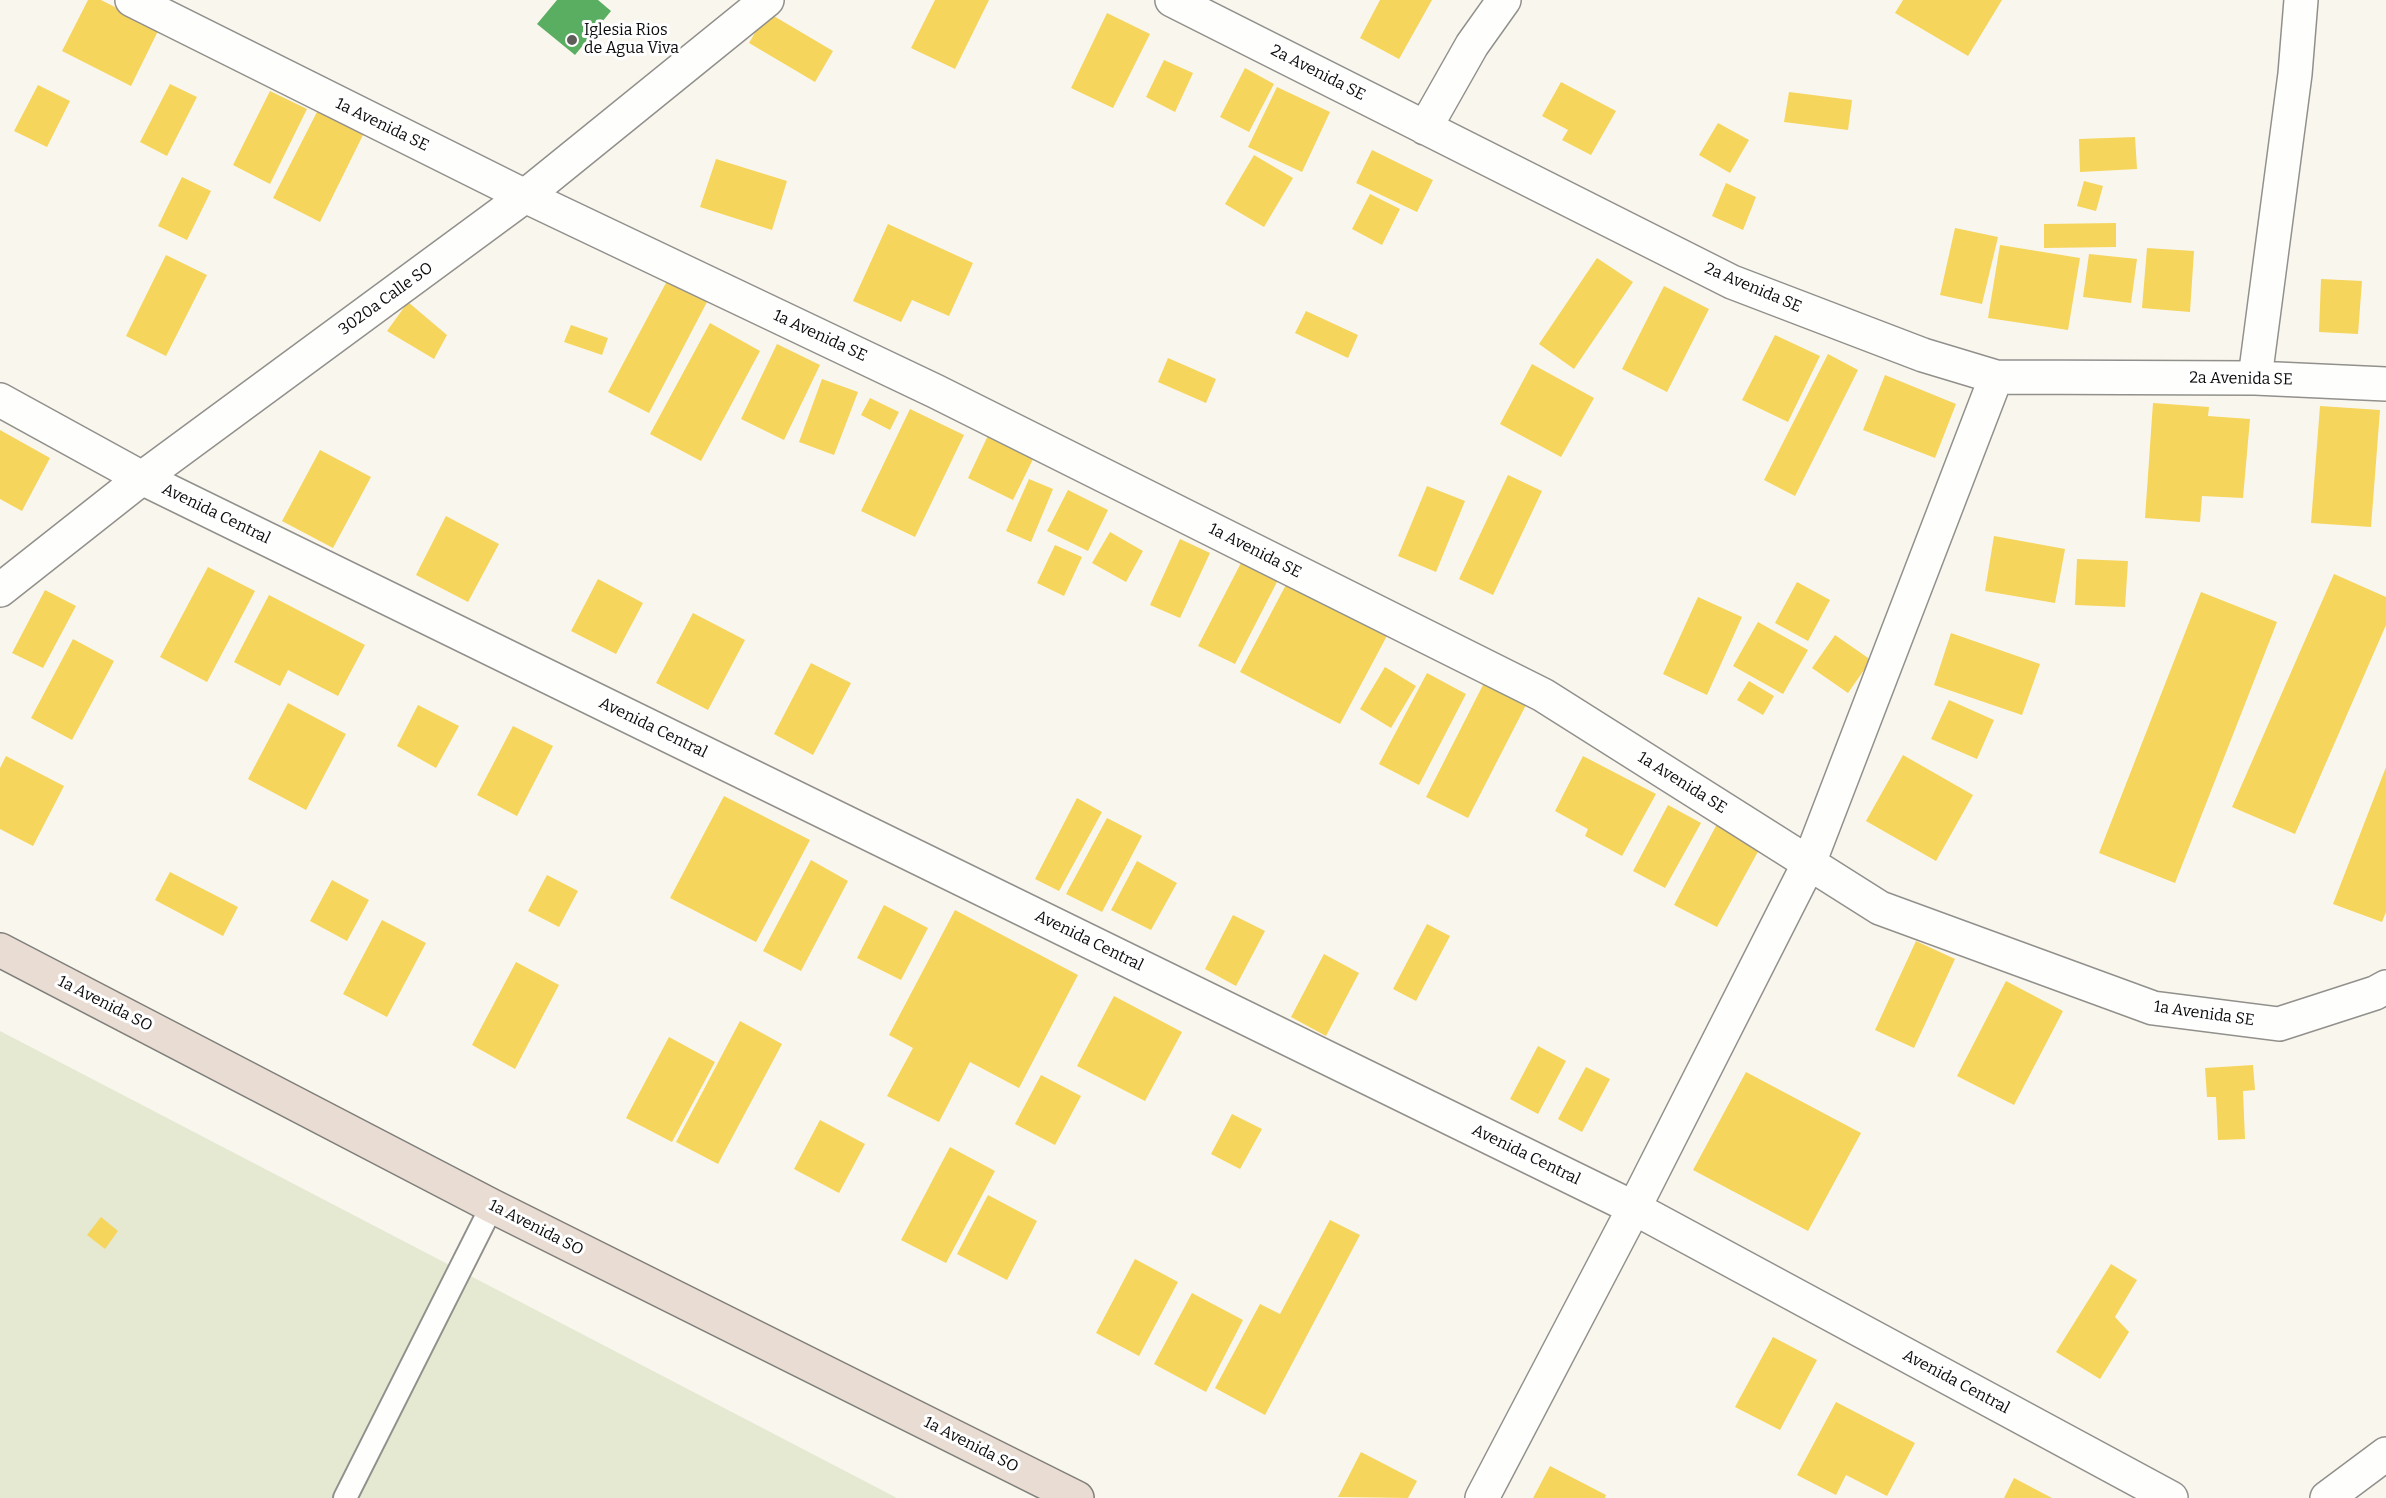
<!DOCTYPE html>
<html>
<head>
<meta charset="utf-8">
<style>
  body { margin:0 }
  canvas { display:block; background:#f9f6ed }
</style>
</head>
<body>
<canvas width="2386" height="1498"></canvas>
<script>
const ctx = document.querySelector('canvas').getContext('2d');
ctx.lineJoin = 'round';
function paint(path, color) { ctx.fillStyle = color; ctx.fill(path, 'evenodd'); }
const shape = rows => new Path2D(rows.map(r => 'M' + r).join(''));
function trace(path, color, width, dash) { ctx.strokeStyle = color; ctx.lineWidth = width; ctx.lineCap = dash ? 'butt' : 'round'; ctx.setLineDash(dash || []); ctx.stroke(path); }
function drawText(font, color, halo, rows, align = 'center') {
  ctx.font = font + ' Bitter,serif'; ctx.lineWidth = 6; ctx.setLineDash([]); ctx.textBaseline = 'middle'; ctx.strokeStyle = halo; ctx.fillStyle = color; for (const [text, x, y, turn = 0] of rows) {
    ctx.save(); ctx.translate(x, y); ctx.rotate((+turn || 0) * Math.PI / 180); ctx.textAlign = isNaN(turn) ? turn : align; if (halo) ctx.strokeText(text, 0, 0); ctx.fillText(text, 0, 0); ctx.restore();
  }
}
const cemetery = shape([
  [0,1031,897,1498,0,1498]
]);
const homes = shape([
  [88,0,101,0,159,29,131,86,62,51],
  [935,0,989,0,955,69,911,48],
  [1380,0,1432,0,1399,59,1360,38],
  [1903,0,2002,0,1968,56,1895,13],
  [767,12,833,51,815,82,749,43],
  [1107,13,1150,34,1113,108,1071,88],
  [1164,60,1193,73,1175,112,1146,97],
  [1245,68,1274,84,1249,132,1220,117],
  [1561,82,1616,111,1591,155,1562,140,1568,130,1542,116],
  [170,84,197,97,167,156,140,142],
  [38,85,70,101,47,147,14,131],
  [1277,87,1330,112,1302,172,1248,147],
  [270,91,307,109,270,184,233,165],
  [1789,92,1852,100,1848,130,1784,122],
  [318,110,364,133,320,222,273,198],
  [1718,123,1749,140,1730,173,1699,155],
  [2135,137,2137,169,2080,172,2079,139],
  [1372,150,1433,180,1417,212,1356,183],
  [1254,155,1293,178,1264,227,1225,204],
  [716,159,787,181,772,230,700,207],
  [182,177,211,191,187,240,158,226],
  [2084,181,2103,186,2096,211,2077,206],
  [1726,183,1756,197,1743,230,1712,216],
  [1370,194,1400,209,1382,245,1352,229],
  [2116,223,2116,247,2044,248,2044,224],
  [888,224,973,263,949,316,912,300,901,322,853,301],
  [1955,228,1998,237,1982,304,1940,295],
  [2000,245,2080,258,2068,330,1988,318],
  [2147,248,2194,251,2190,312,2142,308],
  [2089,254,2137,259,2131,303,2083,297],
  [166,255,207,275,166,356,126,336],
  [1597,258,1633,282,1574,369,1539,344],
  [2321,279,2362,281,2358,334,2319,332],
  [667,281,707,302,649,413,608,392],
  [1664,286,1709,309,1667,392,1622,369],
  [408,302,447,335,434,359,387,331],
  [1306,311,1358,335,1348,358,1295,333],
  [710,323,760,351,701,461,650,434],
  [571,325,608,338,602,355,564,342],
  [1775,335,1820,356,1788,422,1742,400],
  [777,344,820,365,784,440,741,419],
  [1828,354,1858,370,1795,496,1764,480],
  [1168,358,1216,379,1206,403,1158,382],
  [1532,364,1594,398,1561,457,1500,424],
  [1885,375,1956,404,1935,458,1863,430],
  [822,379,858,392,834,455,799,442],
  [870,398,899,412,890,430,861,415],
  [2153,403,2209,407,2208,416,2250,419,2243,498,2202,496,2200,522,2145,518],
  [2320,406,2380,410,2371,527,2311,523],
  [910,409,964,435,915,537,861,511],
  [992,427,1038,449,1013,500,968,478],
  [0,430,50,458,22,511,0,499],
  [320,450,371,477,333,548,282,521],
  [1508,475,1542,491,1493,595,1459,579],
  [1029,479,1053,489,1031,542,1006,531],
  [1427,486,1465,501,1436,572,1398,556],
  [1068,490,1108,510,1088,551,1047,531],
  [446,516,499,544,468,602,416,575],
  [1110,532,1143,551,1126,582,1092,563],
  [1994,536,2065,549,2055,603,1985,591],
  [1180,539,1210,553,1180,618,1150,605],
  [1055,545,1082,557,1064,596,1037,583],
  [2077,559,2128,561,2125,607,2075,605],
  [1242,561,1278,580,1235,664,1198,646],
  [208,567,255,591,207,682,160,657],
  [2334,574,2386,597,2386,625,2295,834,2232,807],
  [598,579,643,603,616,654,571,631],
  [1289,579,1389,632,1340,724,1240,672],
  [1797,582,1830,600,1808,641,1775,623],
  [45,590,76,606,43,668,12,653],
  [2201,592,2277,622,2175,883,2099,853],
  [269,595,365,645,338,696,288,670,280,686,234,662],
  [1698,597,1742,617,1707,695,1663,674],
  [693,613,745,640,708,710,656,683],
  [1758,622,1808,650,1783,694,1733,666],
  [1951,633,2040,664,2022,715,1934,685],
  [1835,635,1871,660,1848,693,1812,668],
  [73,639,114,661,72,740,31,718],
  [811,663,851,683,813,755,774,734],
  [1385,667,1416,686,1391,728,1360,709],
  [1427,673,1466,694,1419,785,1379,764],
  [1749,681,1774,696,1763,715,1737,700],
  [1484,683,1526,705,1468,818,1426,797],
  [1949,700,1994,720,1977,759,1931,739],
  [288,703,346,734,306,810,248,779],
  [418,705,459,726,436,768,397,746],
  [513,726,553,746,517,816,477,795],
  [1903,755,1973,795,1936,861,1866,821],
  [6,756,64,786,33,846,0,829,0,768],
  [1583,756,1656,794,1622,856,1585,836,1588,829,1555,811],
  [2386,767,2386,912,2382,922,2333,904],
  [724,796,810,840,756,942,670,898],
  [1077,798,1102,812,1059,891,1035,879],
  [1668,805,1701,823,1665,888,1633,871],
  [1107,818,1142,836,1102,912,1066,894],
  [1717,824,1761,846,1717,927,1674,905],
  [811,860,848,881,801,971,763,951],
  [1137,861,1177,883,1151,930,1111,910],
  [170,872,238,907,223,936,155,900],
  [547,875,578,891,559,927,528,911],
  [332,880,369,900,347,941,310,921],
  [884,905,928,928,901,980,857,958],
  [955,910,1078,975,1019,1088,970,1062,939,1122,887,1096,913,1048,889,1035],
  [1233,915,1265,931,1236,986,1205,969],
  [382,920,426,943,387,1017,343,994],
  [1427,924,1450,936,1416,1001,1393,989],
  [1916,941,1955,959,1914,1048,1875,1030],
  [1324,954,1359,973,1326,1036,1291,1017],
  [516,962,559,985,515,1069,472,1045],
  [2006,981,2063,1011,2014,1105,1957,1076],
  [1114,996,1182,1032,1145,1101,1077,1066],
  [740,1021,782,1044,718,1164,676,1142],
  [669,1037,715,1062,672,1142,626,1118],
  [1538,1046,1566,1061,1538,1114,1510,1099],
  [2253,1065,2255,1090,2243,1091,2245,1139,2218,1140,2216,1097,2207,1097,2205,1068],
  [1586,1067,1610,1079,1582,1132,1558,1119],
  [1746,1072,1861,1133,1808,1231,1693,1170],
  [1041,1075,1081,1096,1055,1145,1015,1124],
  [1232,1114,1262,1129,1240,1169,1211,1154],
  [820,1120,865,1144,839,1193,794,1169],
  [950,1147,995,1171,946,1263,901,1240],
  [988,1195,1037,1221,1007,1280,957,1254],
  [101,1217,118,1231,105,1249,87,1235],
  [1330,1220,1360,1235,1265,1415,1215,1388,1260,1304,1280,1314],
  [1135,1259,1178,1282,1139,1356,1096,1333],
  [2111,1264,2137,1280,2115,1317,2129,1332,2100,1379,2056,1352],
  [1192,1293,1243,1320,1206,1392,1154,1364],
  [1773,1337,1817,1360,1780,1430,1735,1407],
  [1836,1402,1915,1443,1887,1496,1846,1475,1836,1495,1797,1475],
  [1361,1452,1417,1481,1408,1498,1338,1497],
  [1550,1466,1606,1495,1605,1498,1533,1498],
  [2014,1478,2052,1498,2004,1498]
]);
const public = shape([
  [557,0,598,0,611,11,575,55,537,24]
]);
const lane = shape([
  [345,1498,492,1206]
]);
const street = shape([
  [132,0,525,196,935,391,1543,695,1880,908,2153,1008,2279,1024,2375,993,2386,987],
  [1172,0,1732,282,1923,355,1996,377,2255,378,2386,384],
  [1425,128,1472,45,1504,0],
  [2255,378,2295,74,2301,0],
  [0,400,142,478,1634,1208,2171,1498],
  [0,590,142,478,525,196,767,0],
  [1482,1498,1634,1208,1809,863,1996,377],
  [2327,1498,2386,1454]
]);
const highway = shape([
  [0,950,492,1206,1077,1498]
]);
const markers = [
  [572,40,6,"#5e5d59"]
];
const poiNames = [
  ["Iglesia Rios",584,31],
  ["de Agua Viva",584,49]
];
const streetNames = [
  ["2a Avenida SE",1318,73,27],
  ["1a Avenida SE",382,125,26],
  ["2a Avenida SE",1753,288,23],
  ["3020a Calle SO",386,299,-36],
  ["1a Avenida SE",820,336,25],
  ["2a Avenida SE",2241,379,1],
  ["Avenida Central",216,514,26],
  ["1a Avenida SE",1255,551,27],
  ["Avenida Central",653,728,26],
  ["1a Avenida SE",1682,783,32],
  ["Avenida Central",1089,941,26],
  ["1a Avenida SO",105,1004,27],
  ["1a Avenida SE",2204,1014,8],
  ["Avenida Central",1526,1155,26],
  ["1a Avenida SO",536,1228,27],
  ["Avenida Central",1956,1382,28],
  ["1a Avenida SO",971,1445,27]
];
paint(cemetery, '#e5e9d2');
paint(homes, '#f6d55c');
paint(public, '#5aae61');
trace(lane, '#92908c', 26);
trace(street, '#92908c', 36);
trace(highway, '#7f7e7a', 36);
trace(lane, '#fefefc', 22);
trace(street, '#fefefc', 33);
trace(highway, '#e8dcd3', 33);
for (const [x, y, r, color] of markers) { const dot = new Path2D(); dot.arc(x, y, r, 0, 2 * Math.PI); ctx.fillStyle = color; ctx.fill(dot); trace(dot, '#fff', 2); }
drawText('16px', '#0a0a0a', '#fff', poiNames, 'left');
drawText('16px', '#0a0a0a', '#fff', streetNames);
</script>
</body>
</html>
